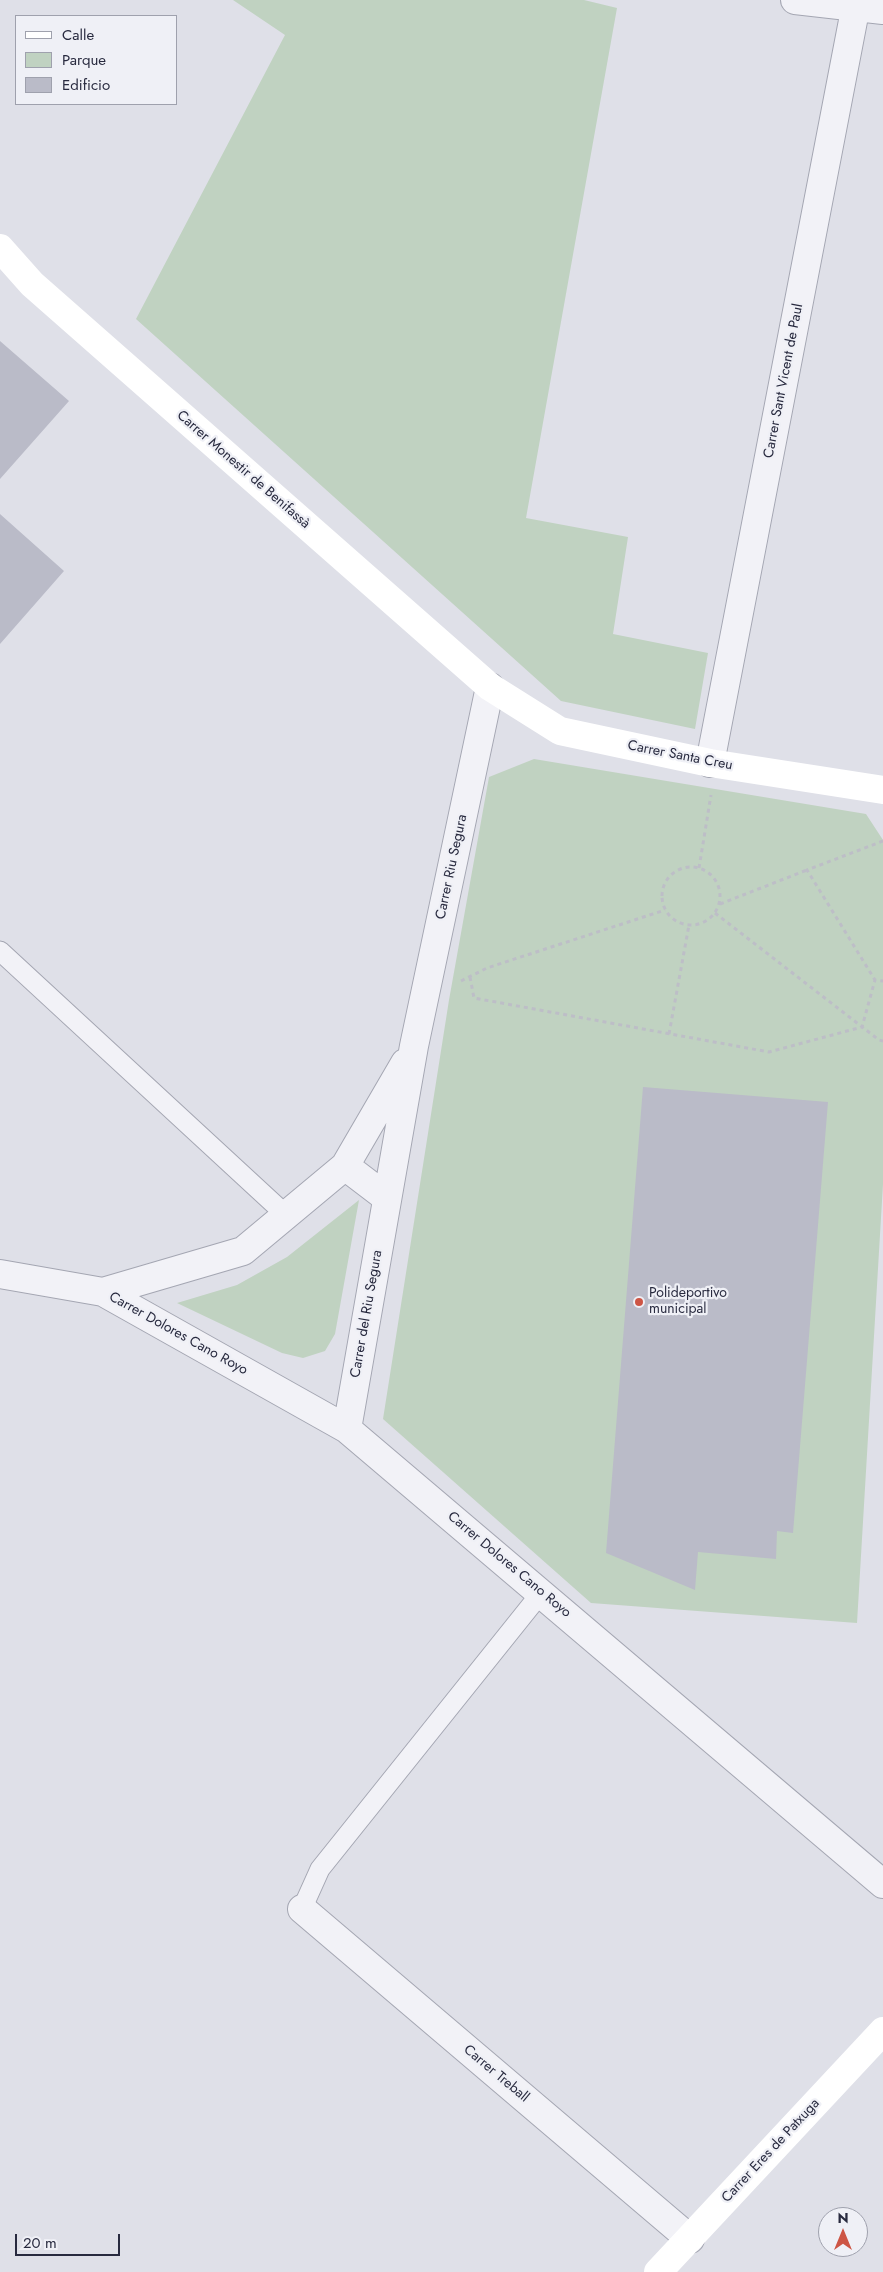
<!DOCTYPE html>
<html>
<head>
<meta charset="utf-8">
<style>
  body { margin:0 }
  #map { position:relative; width:883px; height:2272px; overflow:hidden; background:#dfe0e8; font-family:Jost,sans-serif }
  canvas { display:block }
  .legend { position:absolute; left:15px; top:15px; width:162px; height:90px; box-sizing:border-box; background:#eff0f6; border:1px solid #9fa1ad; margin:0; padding:6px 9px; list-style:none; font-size:15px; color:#282a3f }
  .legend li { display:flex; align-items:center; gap:10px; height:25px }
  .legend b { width:25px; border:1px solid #9fa1ad }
  .north { position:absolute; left:818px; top:2207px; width:50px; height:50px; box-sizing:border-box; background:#eff0f6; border:1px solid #9fa1ad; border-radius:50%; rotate:0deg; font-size:14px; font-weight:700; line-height:20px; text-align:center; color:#282a3f }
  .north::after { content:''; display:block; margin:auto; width:18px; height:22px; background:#cd5545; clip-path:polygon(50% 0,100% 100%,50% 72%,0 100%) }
  .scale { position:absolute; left:15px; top:2234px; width:105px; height:22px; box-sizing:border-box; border:2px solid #282a3f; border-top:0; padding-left:6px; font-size:15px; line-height:18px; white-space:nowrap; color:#282a3f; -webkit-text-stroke:4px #eff0f6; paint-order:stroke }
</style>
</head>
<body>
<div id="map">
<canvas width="883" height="2272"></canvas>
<ul class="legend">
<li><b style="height:6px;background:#fff"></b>Calle</li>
<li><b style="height:14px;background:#c0d2c1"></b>Parque</li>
<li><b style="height:14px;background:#babbc8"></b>Edificio</li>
</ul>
<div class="north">N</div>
<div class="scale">20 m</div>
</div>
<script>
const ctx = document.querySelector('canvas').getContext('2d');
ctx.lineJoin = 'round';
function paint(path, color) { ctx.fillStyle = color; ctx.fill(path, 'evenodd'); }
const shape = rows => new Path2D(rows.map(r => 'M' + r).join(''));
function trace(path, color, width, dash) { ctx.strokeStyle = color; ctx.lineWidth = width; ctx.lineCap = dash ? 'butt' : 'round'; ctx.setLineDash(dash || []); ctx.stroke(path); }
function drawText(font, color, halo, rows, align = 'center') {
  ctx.font = font + ' Jost,sans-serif'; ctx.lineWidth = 4.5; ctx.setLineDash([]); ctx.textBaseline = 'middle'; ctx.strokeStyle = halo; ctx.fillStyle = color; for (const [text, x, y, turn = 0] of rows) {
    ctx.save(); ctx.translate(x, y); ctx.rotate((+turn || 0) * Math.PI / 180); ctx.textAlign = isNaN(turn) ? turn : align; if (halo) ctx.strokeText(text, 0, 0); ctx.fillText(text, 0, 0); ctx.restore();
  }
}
const green = shape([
  [233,0,584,0,617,8,526,518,628,537,613,634,708,653,695,729,561,701,136,319,285,35],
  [534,759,866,814,883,840,883,1184,857,1623,591,1603,383,1419,449,1000,489,777],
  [359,1200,335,1334,325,1351,303,1358,282,1353,177,1303,237,1285,287,1257]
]);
const building = shape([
  [0,341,69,401,0,479],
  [0,514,64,571,0,644],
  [643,1087,828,1102,793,1533,777,1531,776,1559,698,1552,695,1590,606,1553]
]);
const path = shape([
  [883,841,807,870,875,980,883,981],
  '662 896a29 29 0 1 1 58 0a29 29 0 1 1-58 0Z',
  [699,868,711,795],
  [720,904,807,870],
  [715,913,879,1040,883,1041],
  [470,977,474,998,769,1052,862,1027,875,980],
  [461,981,487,968,665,910],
  [669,1034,689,925]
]);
const lane = shape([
  [0,951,286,1215],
  [302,1909,320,1869,541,1593]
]);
const street = shape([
  [795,0,883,10],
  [710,763,857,0],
  [345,1166,387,1198],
  [0,1274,103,1292,347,1429,883,1884],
  [103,1292,243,1251,345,1166,405,1063],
  [347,1429,414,1046,490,687],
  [302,1909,690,2239]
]);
const secondary = shape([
  [0,248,32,284,490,687,560,731,710,763,883,790],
  [658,2272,883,2031]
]);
const markers = [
  [639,1302,5,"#cd5545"]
];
const streetNames = [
  ["Carrer Sant Vicent de Paul",784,381,-79],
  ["Carrer Monestir de Benifassà",243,470,41],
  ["Carrer Santa Creu",680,756,11],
  ["Carrer Riu Segura",452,867,-78],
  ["Carrer del Riu Segura",367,1314,-80],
  ["Carrer Dolores Cano Royo",178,1334,29],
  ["Carrer Dolores Cano Royo",509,1565,40],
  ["Carrer Treball",496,2074,40],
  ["Carrer Eres de Patxuga",771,2151,-47]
];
const poiNames = [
  ["Polideportivo",649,1294],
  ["municipal",649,1310]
];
paint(green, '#c0d2c1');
paint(building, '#babbc8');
trace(lane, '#a4a6b2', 21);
trace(street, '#a4a6b2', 30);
trace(path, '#bdbec7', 3, [4, 4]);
trace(lane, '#f2f2f7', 19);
trace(street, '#f2f2f7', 28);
trace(secondary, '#fff', 28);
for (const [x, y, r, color] of markers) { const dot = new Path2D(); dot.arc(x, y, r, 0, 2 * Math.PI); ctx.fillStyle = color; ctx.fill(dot); trace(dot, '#eff0f6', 2); }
drawText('14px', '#282a3f', '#eff0f6', streetNames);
drawText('14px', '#282a3f', '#eff0f6', poiNames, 'left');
</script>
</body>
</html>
